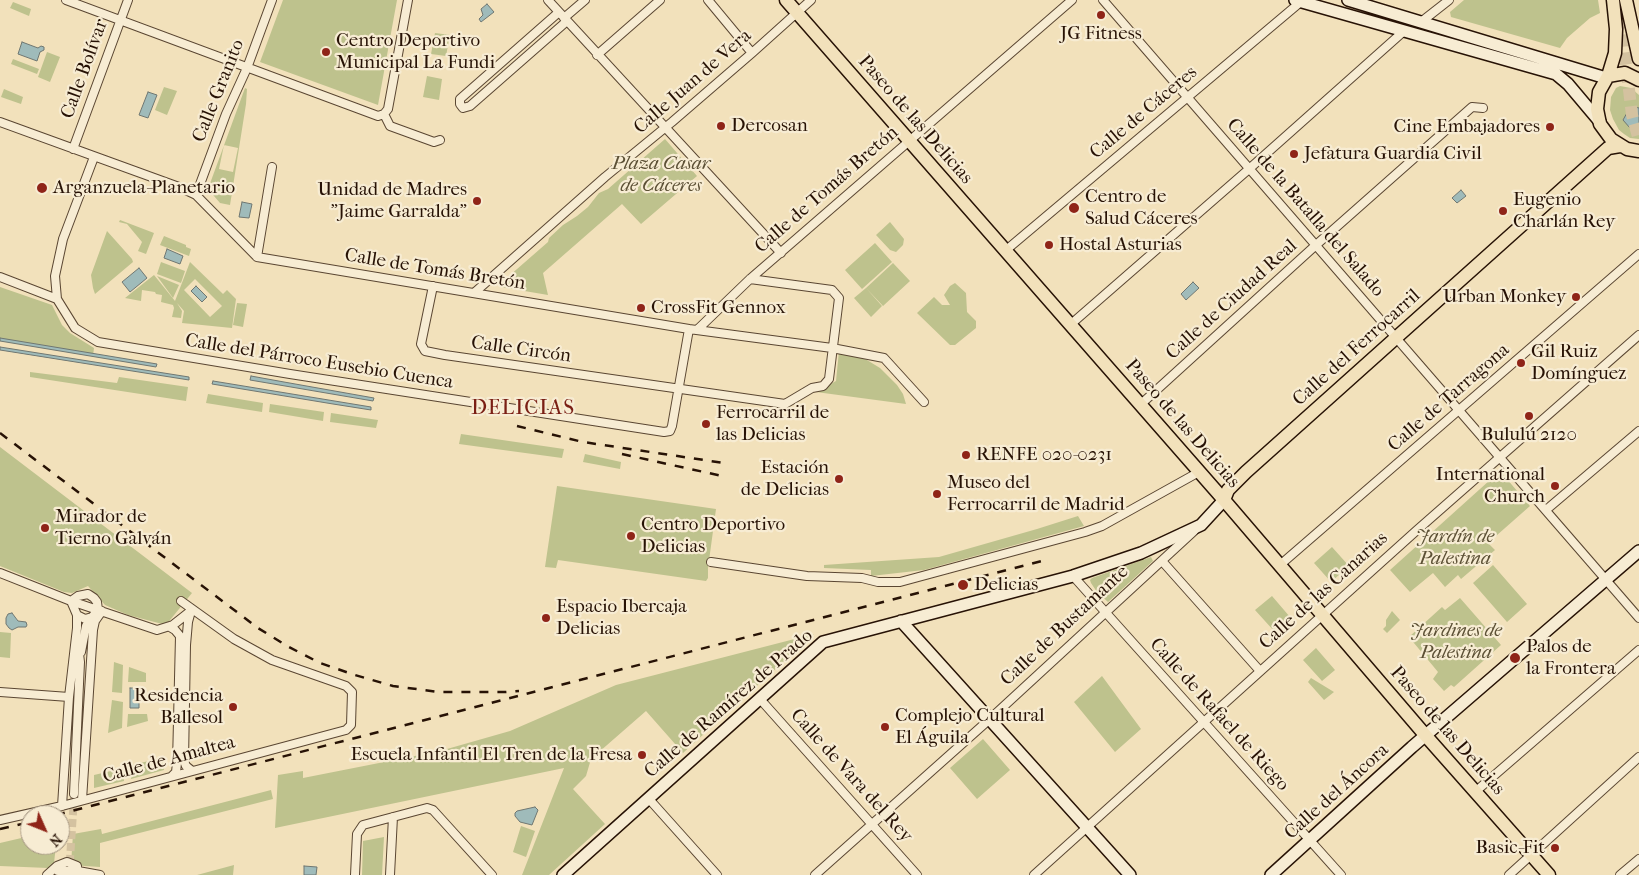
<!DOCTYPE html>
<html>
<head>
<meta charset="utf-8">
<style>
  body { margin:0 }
  #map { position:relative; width:1639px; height:875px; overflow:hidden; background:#f2e1bb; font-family:"IM FELL French Canon",serif }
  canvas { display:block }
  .north { position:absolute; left:20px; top:805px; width:50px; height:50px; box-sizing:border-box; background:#f7ecd3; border:1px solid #a49581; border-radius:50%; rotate:134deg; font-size:14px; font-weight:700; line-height:20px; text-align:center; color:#271205 }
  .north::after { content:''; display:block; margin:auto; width:18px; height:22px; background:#8f2418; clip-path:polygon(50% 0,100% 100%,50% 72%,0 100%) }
</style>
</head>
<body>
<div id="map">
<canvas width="1639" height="875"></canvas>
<div class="north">N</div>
</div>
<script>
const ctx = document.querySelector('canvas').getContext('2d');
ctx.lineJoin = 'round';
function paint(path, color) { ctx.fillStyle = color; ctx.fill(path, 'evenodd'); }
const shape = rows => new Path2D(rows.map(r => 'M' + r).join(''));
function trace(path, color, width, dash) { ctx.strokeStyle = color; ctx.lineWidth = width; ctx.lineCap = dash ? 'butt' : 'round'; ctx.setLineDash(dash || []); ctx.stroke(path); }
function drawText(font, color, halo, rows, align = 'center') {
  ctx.font = font + ' "IM FELL French Canon",serif'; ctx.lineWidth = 4.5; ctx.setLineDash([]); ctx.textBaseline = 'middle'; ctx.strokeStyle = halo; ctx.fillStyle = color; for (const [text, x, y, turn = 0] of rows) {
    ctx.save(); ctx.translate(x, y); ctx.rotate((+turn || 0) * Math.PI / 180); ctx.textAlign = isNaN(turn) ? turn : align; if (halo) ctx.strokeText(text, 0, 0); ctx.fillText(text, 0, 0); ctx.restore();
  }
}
const green = shape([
  [283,0,397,0,378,105,260,62],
  [1464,0,1598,0,1600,13,1590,18,1567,38,1560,48,1451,17,1450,12],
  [13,2,31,9,29,16,10,8],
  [435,33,450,35,446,56,431,54],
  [47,52,60,57,50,82,38,77],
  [13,59,39,69,37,74,11,64],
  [427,76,442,79,439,100,423,97],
  [1620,86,1631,88,1639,95,1639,139,1630,138,1624,134,1619,130,1613,119,1610,110,1611,97,1616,88],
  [164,87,177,91,167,115,155,110],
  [245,88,247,89,246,104,230,205,220,203,208,189],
  [224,145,238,148,233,172,219,169],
  [4,89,23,97,21,104,1,97],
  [665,139,697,176,641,224,622,204,543,273,548,295,501,287,501,283,548,242,549,238,563,225,577,216,588,207,599,193,608,189],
  [120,220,154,233,146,254,138,251,142,242,127,224,119,222],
  [890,222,904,239,903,245,896,252,890,250,876,235],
  [107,231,132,259,133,262,95,294,93,288,91,275],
  [164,236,186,245,186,247,191,249,189,256,160,245],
  [875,243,892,262,862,289,845,270],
  [161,262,185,271,181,283,157,274],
  [190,262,223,294,227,290,236,299,232,328,182,323,184,311,177,303,182,311,181,318,172,317,174,308,173,305,161,302,162,295,156,294,155,292,142,290,141,301,125,298,154,275,175,301],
  [195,279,222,306,210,317,184,290],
  [893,263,910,281,883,306,866,288],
  [157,276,179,285,173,298],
  [955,283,966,293,967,312,976,321,976,328,955,345,950,345,917,313,934,297,942,305,950,305,944,295,950,286],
  [0,287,52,305,62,325,70,333,94,348,93,356,0,340],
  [866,288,882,306,871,317,854,298],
  [237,303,247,304,243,327,233,325],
  [839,351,862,357,880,368,897,385,903,394,906,404,816,392,836,381],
  [30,372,117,383,119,377,188,387,186,401,30,377],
  [208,394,263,403,262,412,206,403],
  [270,404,324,412,323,421,269,412],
  [331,413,378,420,376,428,330,422],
  [461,434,564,449,562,458,459,444],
  [0,447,192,593,166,625,128,615,105,605,88,586,72,593,64,592,0,566],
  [585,454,621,462,620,469,583,462],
  [1500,471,1530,506,1488,543,1495,550,1461,579,1458,575,1445,587,1433,573,1410,592,1390,570],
  [557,486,716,509,708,568,708,578,706,581,558,560,556,568,545,567],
  [1078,516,1084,526,924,570,871,576,871,570,824,568,824,565,939,557,1037,529],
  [1332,547,1349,566,1331,582,1314,563],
  [1151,557,1153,561,1108,602,1097,592,1091,583,1090,580,1092,578],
  [1493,565,1527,604,1507,622,1473,583],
  [1272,596,1290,617,1274,631,1255,610],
  [1460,598,1501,645,1454,687,1451,685,1444,691,1433,679,1438,672,1409,637,1442,607,1445,610],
  [1392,611,1400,620,1387,633,1383,629,1386,626,1386,620],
  [0,632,11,633,10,658,0,657],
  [814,634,683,753,646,711,591,759,586,776,573,789,605,824,549,875,522,875,564,768,275,828,278,775,303,771,303,778,440,751,510,731,616,685],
  [1316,648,1335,670,1322,681,1303,660],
  [114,662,123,665,122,693,112,692],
  [129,667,146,673,146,682,128,682],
  [1102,676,1141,729,1115,752,1074,702],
  [1311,678,1334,692,1324,700,1308,682],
  [112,700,123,702,122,728,108,733],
  [128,714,147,714,148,721,127,727],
  [983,739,1010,770,977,799,950,768],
  [165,757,164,770,131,779,132,765],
  [124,768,124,781,94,788,94,775],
  [271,790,273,799,100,843,100,867,71,865,73,834,101,829,102,834],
  [521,826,535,831,526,857,513,852],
  [30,836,30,845,56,845,54,863,48,868,0,866,0,843],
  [384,837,382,875,362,875,363,841],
  [234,865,233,875,197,875]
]);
const water = shape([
  [487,4,494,12,481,22,479,19,483,15,481,9,487,4],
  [22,42,38,48,41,46,44,47,44,50,40,52,37,61,18,54,22,42],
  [148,92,157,95,148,118,139,115,148,92],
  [1635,107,1639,108,1639,130,1630,128,1623,120,1628,111,1635,107],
  [1461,190,1466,196,1457,203,1452,198,1461,190],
  [242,202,252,204,249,218,239,217,242,202],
  [167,249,183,256,180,264,164,258,167,249],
  [139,268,147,278,130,292,122,282,139,268],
  [1193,282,1199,288,1186,300,1181,294,1193,282],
  [196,286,207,297,202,302,191,291,196,286],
  [0,338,157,364,156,367,0,341,0,338],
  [0,347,189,377,189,380,0,350,0,347],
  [251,376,284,382,374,398,373,401,250,380,251,376],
  [213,381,371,407,371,410,333,404,212,384,213,381],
  [12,613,18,621,26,622,27,625,26,627,18,627,12,630,9,628,6,624,6,618,8,614,12,613],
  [130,688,139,688,139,708,130,708,130,688],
  [535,807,538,810,532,825,520,822,515,816,515,813,517,811,535,807],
  [304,866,317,867,316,875,304,875,304,866]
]);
const pier = shape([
  [0,351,112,369,111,370]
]);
const streetTunnel = shape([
  [69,875,74,797]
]);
const primaryTunnel = shape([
  [1619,17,1623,39,1632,115,1639,140]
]);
const street = shape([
  [66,0,378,116,384,114],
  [548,0,781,253],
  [708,0,752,53],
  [1103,0,1639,618],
  [559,12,460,99,460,104,463,108,470,106,567,21],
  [564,18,585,0],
  [1421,22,1449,0],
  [597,55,660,0],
  [384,114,388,109,408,0],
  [384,114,390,126,434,142,440,140],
  [0,122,179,187,196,195,257,257],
  [73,149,128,0],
  [94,157,63,239,55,276,57,299,75,328,98,342,290,374,664,432,670,431,672,426,689,329],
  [196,195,226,114,247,68,272,0],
  [1005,251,1303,0],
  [257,257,689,329,832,348,884,358,924,402],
  [257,257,272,167],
  [0,277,57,299],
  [433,286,421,344,425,351,445,355,785,404,812,388,823,386,829,379,839,298,832,290,750,279],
  [474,293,605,177,672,122,752,53,811,0],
  [1070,325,1249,169,1404,31],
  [697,330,750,279,1072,0],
  [1140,405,1316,245,1472,107,1483,108],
  [1546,510,1639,431],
  [1162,561,1260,671],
  [711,562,807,576,862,578,878,582,900,582,1085,532,1102,526,1199,472],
  [1280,565,1639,254],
  [0,573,71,601,157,630,173,625,192,610],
  [1073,576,1341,875],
  [71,601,78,596,88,594,94,598,97,602,98,610,92,617,85,619,77,615],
  [170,627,175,630,180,636,177,763,176,772,172,776],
  [81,652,86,626,92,617],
  [0,692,69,697],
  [760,699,917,875],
  [191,770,186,766,184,761,186,645,188,622,191,611],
  [1475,792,1639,650],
  [74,794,80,662,78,645],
  [649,799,717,875],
  [82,800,93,630,95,621,102,611],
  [62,806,69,697,77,628,77,615,71,601],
  [0,820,62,806,346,730,351,725,352,692,346,686,272,660,234,639,181,601],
  [58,871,78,871,100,875],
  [47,875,57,866,67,862,77,866,78,875],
  [355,875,357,834,363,825,427,808,433,810,492,875],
  [390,875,393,817],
  [815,875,991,718,1194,531],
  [1034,875,1416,531,1639,335],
  [1509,875,1639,757],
  [1620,875,1639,859]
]);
const secondary = shape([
  [1295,0,1556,74,1568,84,1600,122],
  [1348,0,1606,78],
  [901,621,1130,875],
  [563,875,823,642,1073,576,1141,553,1201,525,1224,500],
  [1271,875,1412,747,1639,551]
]);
const primary = shape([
  [786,0,1224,500,1426,736,1549,875],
  [1626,0,1639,59],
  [1608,76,1615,53,1616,29,1613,0],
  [1639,80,1625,73,1608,76,1599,92,1597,109,1600,124,1611,139,1627,149,1639,151],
  [1224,500,1228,490,1246,472,1608,148,1620,146]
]);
const rail = shape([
  [517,426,583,442,724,463],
  [0,433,258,628,287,646,320,663,355,675,393,686,439,692,506,692,519,691],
  [622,454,722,476],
  [56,815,1046,560],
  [0,829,30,822]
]);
const markers = [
  [1101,15,5,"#8f2418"],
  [326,52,5,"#8f2418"],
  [721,126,5,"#8f2418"],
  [1550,127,5,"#8f2418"],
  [1294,154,5,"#8f2418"],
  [42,188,6,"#8f2418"],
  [477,201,5,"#8f2418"],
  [1074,208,6,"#8f2418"],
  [1503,211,5,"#8f2418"],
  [1049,245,5,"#8f2418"],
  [1576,297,5,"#8f2418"],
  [641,308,5,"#8f2418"],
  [1521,363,5,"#8f2418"],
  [1529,416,5,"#8f2418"],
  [706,424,5,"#8f2418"],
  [966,455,5,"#8f2418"],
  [839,479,5,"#8f2418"],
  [1555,486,5,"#8f2418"],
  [937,494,5,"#8f2418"],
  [45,528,5,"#8f2418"],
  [631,536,5,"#8f2418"],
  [963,585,6,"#8f2418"],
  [546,618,5,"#8f2418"],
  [1515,658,6,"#8f2418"],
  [233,707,5,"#8f2418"],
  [885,727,5,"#8f2418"],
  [642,755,5,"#8f2418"],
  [1555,848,5,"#8f2418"]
];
const poiNames = [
  ["JG Fitness",1101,34,"center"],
  ["Centro Deportivo",336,41],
  ["Municipal La Fundi",336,63],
  ["Dercosan",731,126],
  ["Cine Embajadores",1540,127,"right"],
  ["Jefatura Guardia Civil",1304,154],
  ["Arganzuela-Planetario",53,188],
  ["Unidad de Madres",467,190,"right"],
  ["\"Jaime Garralda\"",467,212,"right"],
  ["Centro de",1085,197],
  ["Salud Cáceres",1085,219],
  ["Eugenio",1513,200],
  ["Charlán Rey",1513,222],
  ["Hostal Asturias",1059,245],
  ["Urban Monkey",1566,297,"right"],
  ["CrossFit Gennox",651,308],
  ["Gil Ruiz",1531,352],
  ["Domínguez",1531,374],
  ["Ferrocarril de",716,413],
  ["las Delicias",716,435],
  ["Bululú 2120",1529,435,"center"],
  ["RENFE 020-0231",976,455],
  ["Estación",829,468,"right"],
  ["de Delicias",829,490,"right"],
  ["International",1545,475,"right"],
  ["Church",1545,497,"right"],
  ["Museo del",947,483],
  ["Ferrocarril de Madrid",947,505],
  ["Mirador de",55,517],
  ["Tierno Galván",55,539],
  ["Centro Deportivo",641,525],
  ["Delicias",641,547],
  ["Delicias",974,585],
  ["Espacio Ibercaja",556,607],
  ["Delicias",556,629],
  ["Palos de",1526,647],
  ["la Frontera",1526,669],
  ["Residencia",223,696,"right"],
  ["Ballesol",223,718,"right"],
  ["Complejo Cultural",895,716],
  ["El Águila",895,738],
  ["Escuela Infantil El Tren de la Fresa",632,755,"right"],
  ["Basic-Fit",1545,848,"right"]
];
const streetNames = [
  ["Calle Bolívar",85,69,-70],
  ["Calle Juan de Vera",693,82,-41],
  ["Calle Granito",219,91,-68],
  ["Calle de Cáceres",1144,113,-40],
  ["Paseo de las Delicias",915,120,49],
  ["Calle de Tomás Bretón",827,190,-41],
  ["Calle de la Batalla del Salado",1305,208,49],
  ["Calle de Tomás Bretón",435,270,9],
  ["Calle de Ciudad Real",1232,300,-42],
  ["Calle del Ferrocarril",1357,348,-42],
  ["Calle Circón",521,350,8],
  ["Calle del Párroco Eusebio Cuenca",319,362,9],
  ["Calle de Tarragona",1449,398,-41],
  ["Paseo de las Delicias",1182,424,49],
  ["Calle de las Canarias",1324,591,-42],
  ["Calle de Bustamante",1065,626,-43],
  ["Calle de Ramírez de Prado",729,704,-41],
  ["Calle de Rafael de Riego",1219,715,48],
  ["Paseo de las Delicias",1447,731,49],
  ["Calle de Amaltea",169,760,-15],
  ["Calle de Vara del Rey",851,776,48],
  ["Calle del Áncora",1337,792,-42]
];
const parkNames = [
  ["Plaza Casar",661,164],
  ["de Cáceres",661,186],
  ["Jardín de",1455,537],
  ["Palestina",1455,559],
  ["Jardines de",1456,631],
  ["Palestina",1456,653]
];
const quarterNames = [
  ["DELICIAS",523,409]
];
paint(green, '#bec28d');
paint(water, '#9fbbba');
trace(water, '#6f7772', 1);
paint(pier, '#f2e1bb');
trace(streetTunnel, '#d4c2a0', 8, [8, 4]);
trace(primaryTunnel, '#d4c2a0', 12, [12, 6]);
trace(street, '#5a4632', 10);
trace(secondary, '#271205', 14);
trace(primary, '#271205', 15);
trace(street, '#f7ecd3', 8);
trace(secondary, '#f7ecd3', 11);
trace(primary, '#f2e1bb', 12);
trace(rail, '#271205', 2.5, [9, 9]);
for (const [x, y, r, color] of markers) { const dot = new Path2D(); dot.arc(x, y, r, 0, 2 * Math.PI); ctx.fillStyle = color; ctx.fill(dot); trace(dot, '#f7ecd3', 2); }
drawText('19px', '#271205', '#f7ecd3', poiNames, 'left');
drawText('19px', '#271205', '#f7ecd3', streetNames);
drawText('italic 19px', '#5c5035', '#f7ecd3', parkNames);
ctx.letterSpacing = '1px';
drawText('21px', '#7a1f14', '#f7ecd3', quarterNames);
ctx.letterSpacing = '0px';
</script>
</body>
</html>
